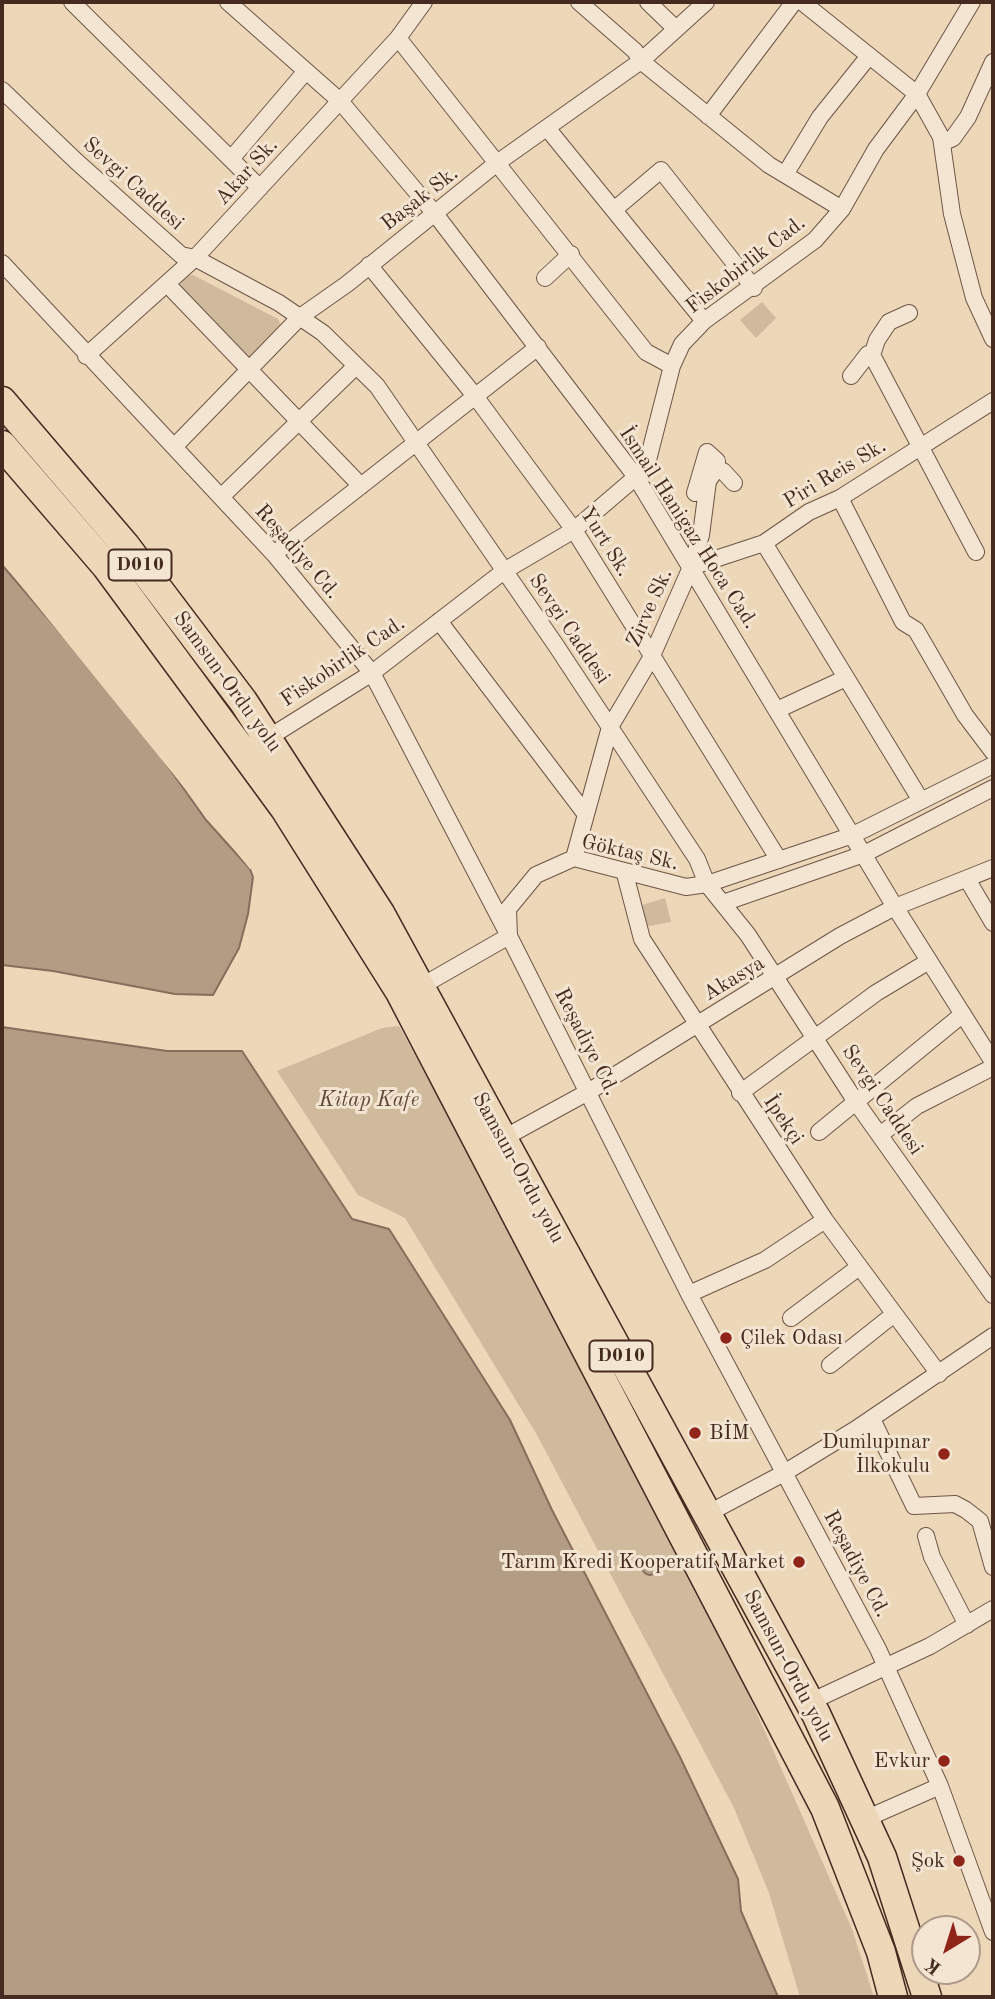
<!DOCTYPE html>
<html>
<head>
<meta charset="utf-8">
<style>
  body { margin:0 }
  #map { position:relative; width:995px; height:1999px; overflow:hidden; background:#ecd7b8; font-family:"Old Standard TT",serif }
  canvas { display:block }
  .frame { position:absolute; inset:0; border:4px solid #442a1f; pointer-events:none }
  .north { position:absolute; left:911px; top:1915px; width:70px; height:70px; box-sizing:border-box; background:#f3e5d1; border:2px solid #ad9a8a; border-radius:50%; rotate:218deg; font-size:19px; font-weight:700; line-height:28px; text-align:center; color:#442a1f }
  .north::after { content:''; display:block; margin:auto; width:24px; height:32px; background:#8f2418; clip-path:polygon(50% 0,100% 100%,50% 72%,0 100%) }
</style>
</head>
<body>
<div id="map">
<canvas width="995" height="1999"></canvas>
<div class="frame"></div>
<div class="north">K</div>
</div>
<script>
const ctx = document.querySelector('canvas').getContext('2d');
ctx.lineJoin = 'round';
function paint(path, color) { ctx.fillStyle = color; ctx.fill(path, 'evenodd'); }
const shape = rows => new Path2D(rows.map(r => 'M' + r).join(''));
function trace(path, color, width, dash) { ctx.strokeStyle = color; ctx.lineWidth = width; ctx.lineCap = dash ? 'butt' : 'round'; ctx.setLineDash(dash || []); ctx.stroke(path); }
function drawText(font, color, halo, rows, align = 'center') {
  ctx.font = font + ' "Old Standard TT",serif'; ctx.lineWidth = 6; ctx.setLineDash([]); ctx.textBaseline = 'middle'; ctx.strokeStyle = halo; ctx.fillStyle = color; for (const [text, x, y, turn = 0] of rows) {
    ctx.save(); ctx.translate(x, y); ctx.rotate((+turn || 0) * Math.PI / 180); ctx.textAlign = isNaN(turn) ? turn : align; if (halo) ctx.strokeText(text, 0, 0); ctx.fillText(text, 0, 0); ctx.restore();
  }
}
const green = shape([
  [193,275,278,319,281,325,250,361,177,290,185,276],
  [762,302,776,318,756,338,740,320],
  [665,898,671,922,644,927,639,911,642,905],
  [399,1026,550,1302,706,1598,852,1929,874,1997,800,1997,769,1893,734,1808,537,1435,405,1218,358,1195,277,1071,382,1028]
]);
const water = shape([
  [2,565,132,716,206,820,250,869,253,877,248,914,239,948,213,995,175,994,53,971,2,965,2,565],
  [2,1027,167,1051,242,1051,352,1219,389,1229,510,1420,552,1510,680,1757,738,1879,741,1911,778,1997,2,1997,2,1027],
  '642 1567a8 8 0 1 1 16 0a8 8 0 1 1-16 0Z'
]);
const pier = shape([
  [2,562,134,714,209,818,253,868,250,869]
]);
const street = shape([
  [72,2,260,188],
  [228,2,340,101,436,215,636,477,895,907,993,1062],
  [579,2,635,51,641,61,769,165,842,209],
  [648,2,676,29],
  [802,2,917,94,941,137,952,214,974,298,993,339],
  [398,38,646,352,672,366],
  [2,90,76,161,181,255,195,258,279,303,323,333,377,386,555,644,697,859,707,884,748,935,856,1102,993,1295],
  [708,116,794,2],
  [547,128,704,321],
  [942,143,953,138,968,117,993,62],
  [231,159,306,71],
  [786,173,820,117,869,56],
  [615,209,661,170,754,288],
  [2,263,274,554,372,673,509,936,689,1294,878,1649,940,1786,993,1932],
  [369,265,475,396,574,530,779,860],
  [545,278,571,254],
  [167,284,361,486],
  [872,355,877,340,889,322,909,313],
  [86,356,195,258,398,38,424,2],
  [851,376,868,354,872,355,976,552],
  [174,447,300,317,347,284,497,163,641,61,706,2],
  [695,493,707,452,717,461,717,471],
  [221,497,356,366],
  [840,498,903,622,916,630,965,715,993,752],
  [764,543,920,799],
  [274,554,538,347],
  [691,567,764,543,809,512,840,498,993,401],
  [439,621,584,812],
  [777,710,846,678],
  [268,738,372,673,504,571,574,530,636,477,648,460,672,366,682,344,704,321,815,240,842,209,876,149,917,94,972,2],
  [574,858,610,727,651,658,691,567,701,535,708,481,715,471,723,471,734,483],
  [625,874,642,939,825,1220,939,1374],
  [967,879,993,923],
  [723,903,864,854,993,788],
  [420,987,509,936,508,909,536,875,574,858,686,887,707,884,853,835,993,765],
  [740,1093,876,993,929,961],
  [819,1132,963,1014],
  [880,1135,917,1106,993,1067],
  [502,1139,588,1092,840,936,895,907,993,868],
  [689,1294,765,1260,825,1220],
  [791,1318,859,1267],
  [830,1365,893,1315],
  [872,1419,914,1506,955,1504,966,1510,980,1521,993,1567],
  [707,1514,784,1473,856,1429,993,1336],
  [926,1536,932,1557,967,1625],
  [810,1702,930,1646,993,1609],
  [863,1820,940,1786]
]);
const highway = shape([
  [2,401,125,545,243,701,380,913,816,1714,882,1857,927,1997],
  [2,445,106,566,241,749,285,809,400,992,825,1808,881,1952,893,1997]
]);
const markers = [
  [726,1338,7,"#8f2418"],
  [695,1433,7,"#8f2418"],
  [944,1454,7,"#8f2418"],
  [799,1562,7,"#8f2418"],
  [944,1761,7,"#8f2418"],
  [959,1861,7,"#8f2418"]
];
const shields = [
  [140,565,63],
  [621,1356,63]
];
const shieldNames = [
  ["D010",140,565],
  ["D010",621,1356]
];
const streetNames = [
  ["Akar Sk.",247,172,-48],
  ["Sevgi Caddesi",133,184,42],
  ["Başak Sk.",420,199,-38],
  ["Fiskobirlik Cad.",746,265,-38],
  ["Piri Reis Sk.",835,474,-31],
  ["İsmail Hanigaz Hoca Cad.",688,528,57],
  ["Yurt Sk.",605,542,58],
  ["Reşadiye Cd.",297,552,49],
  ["Zirve Sk.",650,608,-66],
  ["Sevgi Caddesi",569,629,56],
  ["Fiskobirlik Cad.",343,662,-34],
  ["Samsun-Ordu yolu",227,682,54],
  ["Göktaş Sk.",630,853,13],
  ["Akasya",734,979,-31],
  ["Reşadiye Cd.",586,1042,63],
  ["Sevgi Caddesi",882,1100,56],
  ["İpekçi",783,1120,56],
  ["Samsun-Ordu yolu",518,1168,61],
  ["Reşadiye Cd.",856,1564,62],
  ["Samsun-Ordu yolu",788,1666,62]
];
const parkNames = [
  ["Kitap Kafe",369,1100]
];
const poiNames = [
  ["Çilek Odası",740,1338,"left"],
  ["BİM",709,1433,"left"],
  ["Dumlupınar",930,1442],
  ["İlkokulu",930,1466],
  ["Tarım Kredi Kooperatif Market",785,1562],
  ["Evkur",930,1761],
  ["Şok",945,1861]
];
paint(green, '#cfba9e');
paint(water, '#b39c84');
trace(water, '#876e5c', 2);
paint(pier, '#ecd7b8');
trace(street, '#6e5545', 18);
trace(highway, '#442a1f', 31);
trace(street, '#f3e5d1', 16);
trace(highway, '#ecd7b8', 28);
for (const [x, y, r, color] of markers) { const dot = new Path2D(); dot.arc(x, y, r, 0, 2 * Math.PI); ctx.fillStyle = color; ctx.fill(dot); trace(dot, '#f3e5d1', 2.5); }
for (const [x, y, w] of shields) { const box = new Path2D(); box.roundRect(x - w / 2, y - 15.5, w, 31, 5); ctx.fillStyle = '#f3e5d1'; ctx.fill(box); trace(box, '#442a1f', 2); }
drawText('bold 19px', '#442a1f', null, shieldNames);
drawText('21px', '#442a1f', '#f3e5d1', streetNames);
drawText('italic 21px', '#604738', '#f3e5d1', parkNames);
drawText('21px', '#442a1f', '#f3e5d1', poiNames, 'right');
</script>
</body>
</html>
